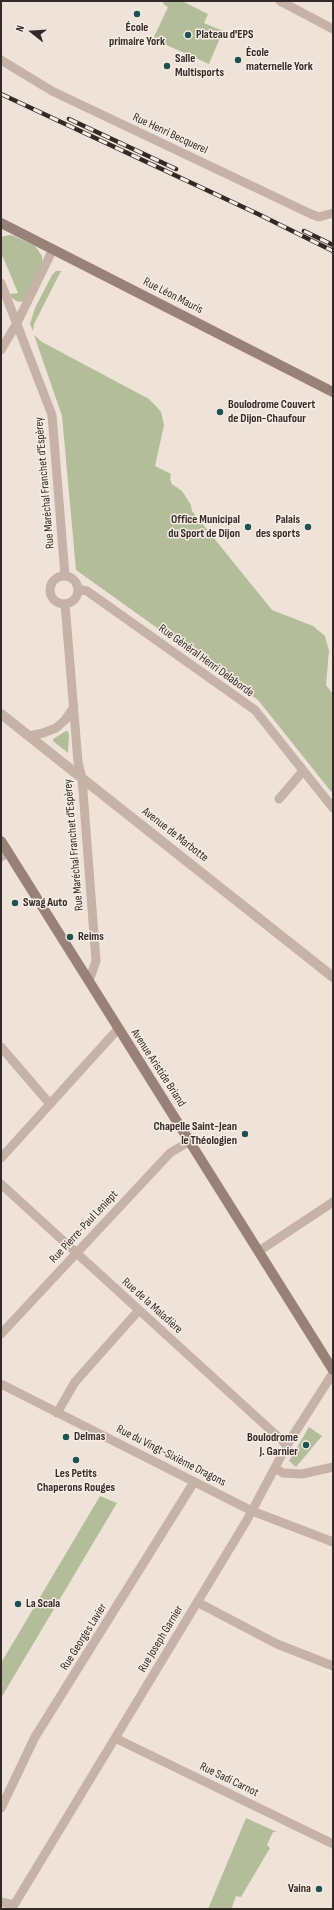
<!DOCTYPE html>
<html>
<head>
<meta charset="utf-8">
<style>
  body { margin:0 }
  #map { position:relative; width:334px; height:1910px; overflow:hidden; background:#efe3d9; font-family:"Sofia Sans Condensed",sans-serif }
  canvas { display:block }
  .frame { position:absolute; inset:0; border:2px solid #332926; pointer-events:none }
  .north { position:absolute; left:12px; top:12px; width:40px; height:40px; -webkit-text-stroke:3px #f7ede5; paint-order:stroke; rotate:287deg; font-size:11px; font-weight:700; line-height:16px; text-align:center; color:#332926 }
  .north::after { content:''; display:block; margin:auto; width:14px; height:18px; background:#332926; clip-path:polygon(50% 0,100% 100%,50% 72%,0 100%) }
</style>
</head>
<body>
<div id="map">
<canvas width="334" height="1910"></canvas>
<div class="frame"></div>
<div class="north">N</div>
</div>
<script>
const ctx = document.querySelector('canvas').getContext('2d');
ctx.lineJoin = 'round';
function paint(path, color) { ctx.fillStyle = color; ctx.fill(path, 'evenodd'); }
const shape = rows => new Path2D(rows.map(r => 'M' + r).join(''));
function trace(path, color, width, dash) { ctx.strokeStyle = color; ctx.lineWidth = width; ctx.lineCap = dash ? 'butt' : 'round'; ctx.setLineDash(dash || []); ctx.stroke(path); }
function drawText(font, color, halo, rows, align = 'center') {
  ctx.font = font + ' "Sofia Sans Condensed",sans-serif'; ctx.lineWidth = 3; ctx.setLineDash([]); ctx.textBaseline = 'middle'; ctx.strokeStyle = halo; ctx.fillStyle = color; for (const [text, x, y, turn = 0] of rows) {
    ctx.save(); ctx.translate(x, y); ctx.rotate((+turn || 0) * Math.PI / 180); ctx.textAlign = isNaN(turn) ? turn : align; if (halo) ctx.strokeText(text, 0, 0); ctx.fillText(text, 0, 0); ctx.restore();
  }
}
const green = shape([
  [164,1,182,1,208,14,204,23,223,31,209,64,153,39,168,7,163,4],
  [9,235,14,236,35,246,42,256,42,263,25,299,21,302,16,301,11,297,10,294,18,293,3,257,1,257,1,237],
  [56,271,61,271,34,324,33,331,30,324,35,308,52,275],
  [34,335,42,342,149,399,155,405,161,412,164,425,155,466,171,474,170,479,172,484,182,491,191,505,192,511,272,610,313,626,325,636,329,651,326,685,333,694,333,794,258,700,76,570,62,416],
  [66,731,68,731,69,736,68,753,53,741,53,739],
  [309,1427,322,1436,296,1467,289,1461],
  [100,1496,117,1503,1,1698,1,1663],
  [246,1818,277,1832,273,1832,267,1845,270,1848,241,1897,236,1896,232,1907,233,1909,208,1909]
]);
const minor = shape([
  [280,1,333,29],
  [1,60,52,91,311,214,319,217,333,213],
  [1,283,52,415,65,575],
  [1,350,17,323,53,249],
  '50 590a14 14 0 1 1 28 0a14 14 0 1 1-28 0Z',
  [78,589,87,591,255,710,333,808],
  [65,604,78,762,82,778,96,961,89,981],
  [29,736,43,733,56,728,65,720,74,707],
  [279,799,303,771],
  [1,857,8,852],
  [1,1047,50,1104],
  [1,1158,118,1029],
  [1,1184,287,1445],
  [259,1251,333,1202],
  [1,1334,170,1153,190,1141],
  [1,1384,252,1511,333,1542],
  [57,1413,75,1382,139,1310],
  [275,1468,283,1473,302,1474,333,1467],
  [197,1602,277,1644,333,1666],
  [115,1738,333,1844],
  [1,1808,35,1737,194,1482],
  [1,1902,14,1905,247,1520,287,1445,333,1373]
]);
const tertiary = shape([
  [1,714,333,977]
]);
const secondary = shape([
  [1,223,333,392],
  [1,841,333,1370]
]);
const rail = shape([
  [1,94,258,214,333,251],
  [69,119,176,169],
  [304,231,333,245]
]);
const markers = [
  [137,14,4,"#1f5150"],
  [188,35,4,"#1f5150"],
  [238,60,4,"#1f5150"],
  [167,66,4,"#1f5150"],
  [220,412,4,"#1f5150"],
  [248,527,4,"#1f5150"],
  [308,527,4,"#1f5150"],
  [15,903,4,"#1f5150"],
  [70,937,4,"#1f5150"],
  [245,1134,4,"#1f5150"],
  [66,1437,4,"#1f5150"],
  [306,1445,4,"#1f5150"],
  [76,1460,4,"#1f5150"],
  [18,1604,4,"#1f5150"],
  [319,1889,4,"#1f5150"]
];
const poiNames = [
  ["École",137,28,"center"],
  ["primaire York",137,42,"center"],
  ["Plateau d'EPS",196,35],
  ["École",246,53],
  ["maternelle York",246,67],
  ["Salle",175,59],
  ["Multisports",175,73],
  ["Boulodrome Couvert",228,405],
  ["de Dijon-Chaufour",228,419],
  ["Office Municipal",240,520,"right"],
  ["du Sport de Dijon",240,534,"right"],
  ["Palais",300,520,"right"],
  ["des sports",300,534,"right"],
  ["Swag Auto",23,903],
  ["Reims",78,937],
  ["Chapelle Saint-Jean",237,1127,"right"],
  ["le Théologien",237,1141,"right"],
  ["Delmas",74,1437],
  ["Boulodrome",298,1438,"right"],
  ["J. Garnier",298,1452,"right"],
  ["Les Petits",76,1474,"center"],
  ["Chaperons Rouges",76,1488,"center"],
  ["La Scala",26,1604],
  ["Vaina",311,1889,"right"]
];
const streetNames = [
  ["Rue Henri Becquerel",170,134,25],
  ["Rue Léon Mauris",173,296,27],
  ["Rue Maréchal Franchet d'Espèrey",45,483,-95],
  ["Rue Général Henri Delaborde",206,661,36],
  ["Avenue de Marbotte",175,835,38],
  ["Rue Maréchal Franchet d'Espèrey",74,845,-95],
  ["Avenue Aristide Briand",158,1068,57],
  ["Rue Pierre-Paul Leniept",84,1227,-47],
  ["Rue de la Maladière",152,1306,42],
  ["Rue du Vingt-Sixième Dragons",171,1456,27],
  ["Rue Georges Lavier",84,1637,-58],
  ["Rue Joseph Garnier",161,1639,-59],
  ["Rue Sadi Carnot",229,1780,26]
];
paint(green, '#b4bd9a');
trace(minor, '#c6b2a6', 9);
trace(tertiary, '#c6b2a6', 10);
trace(secondary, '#998178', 10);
trace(rail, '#332926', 4.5);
trace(rail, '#f7ede5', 3, [9]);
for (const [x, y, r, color] of markers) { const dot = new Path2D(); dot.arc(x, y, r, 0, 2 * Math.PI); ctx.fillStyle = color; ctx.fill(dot); trace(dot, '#f7ede5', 1.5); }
drawText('bold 12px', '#332926', '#f7ede5', poiNames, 'left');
drawText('12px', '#332926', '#f7ede5', streetNames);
</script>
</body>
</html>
